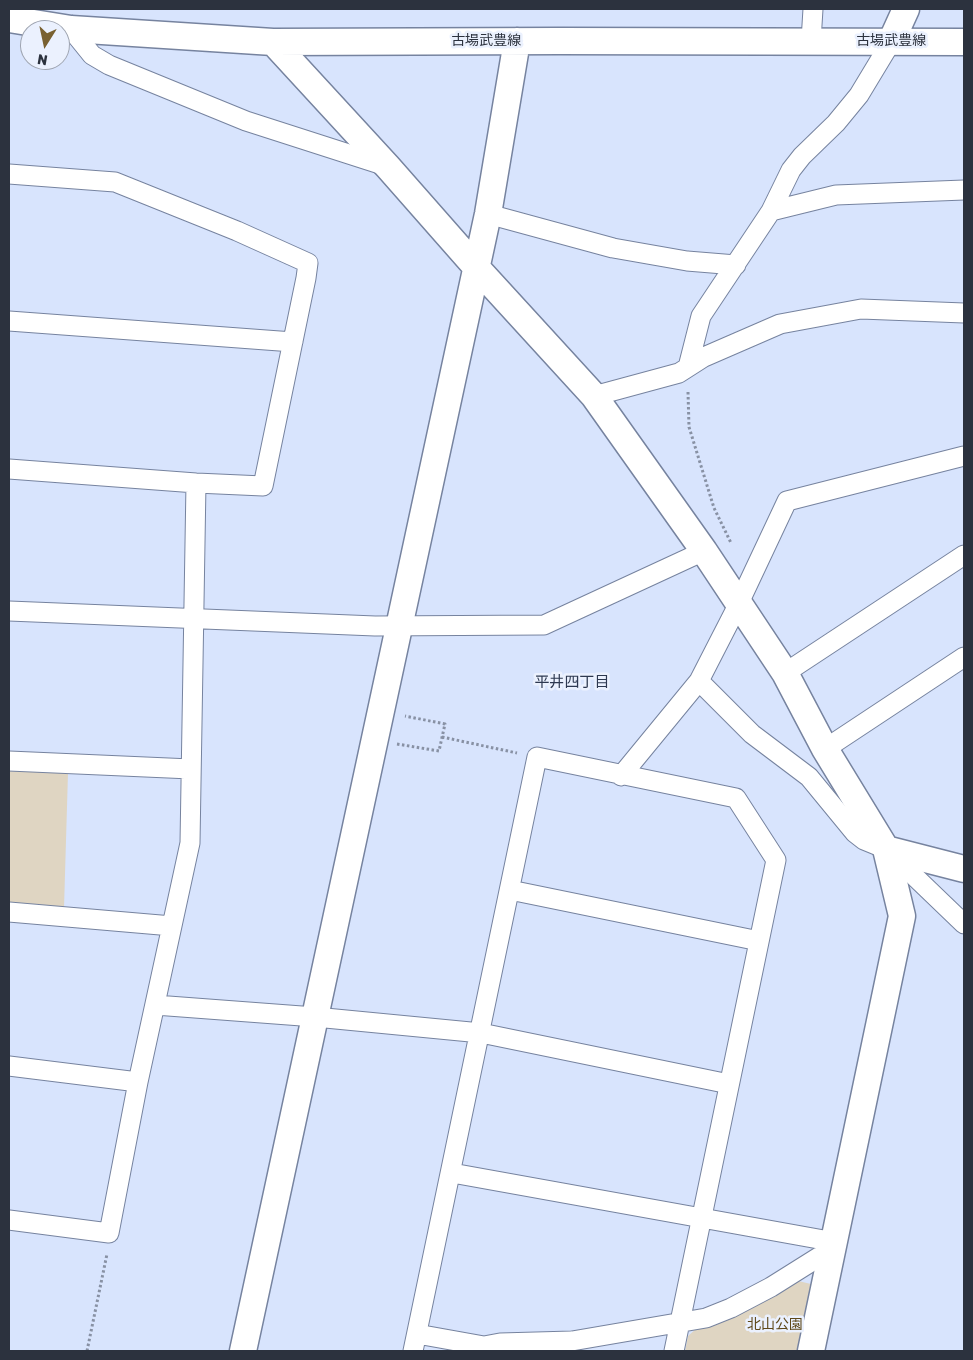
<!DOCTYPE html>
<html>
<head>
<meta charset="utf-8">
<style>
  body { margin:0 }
  #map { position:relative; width:973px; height:1360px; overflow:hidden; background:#d8e4fd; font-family:Rubik,sans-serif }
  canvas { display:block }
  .frame { position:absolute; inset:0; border:10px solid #2c323e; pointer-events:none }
  .north { position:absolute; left:20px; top:20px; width:50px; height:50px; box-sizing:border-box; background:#ebf1fe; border:1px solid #9fa5b1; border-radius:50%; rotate:190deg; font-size:14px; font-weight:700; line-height:20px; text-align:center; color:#2c323e }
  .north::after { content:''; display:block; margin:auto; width:18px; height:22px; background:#796131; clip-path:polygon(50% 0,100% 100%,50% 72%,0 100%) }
</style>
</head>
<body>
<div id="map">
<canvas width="973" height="1360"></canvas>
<div class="frame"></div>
<div class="north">N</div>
</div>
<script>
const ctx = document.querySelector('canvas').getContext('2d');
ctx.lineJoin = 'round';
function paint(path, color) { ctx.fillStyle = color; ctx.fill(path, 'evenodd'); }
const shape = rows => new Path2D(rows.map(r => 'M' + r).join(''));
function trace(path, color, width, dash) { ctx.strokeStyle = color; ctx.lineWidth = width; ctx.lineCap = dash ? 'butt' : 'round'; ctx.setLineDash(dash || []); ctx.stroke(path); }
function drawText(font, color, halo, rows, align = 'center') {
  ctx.font = font + ' Rubik,"Noto Sans JP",sans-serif'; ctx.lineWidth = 5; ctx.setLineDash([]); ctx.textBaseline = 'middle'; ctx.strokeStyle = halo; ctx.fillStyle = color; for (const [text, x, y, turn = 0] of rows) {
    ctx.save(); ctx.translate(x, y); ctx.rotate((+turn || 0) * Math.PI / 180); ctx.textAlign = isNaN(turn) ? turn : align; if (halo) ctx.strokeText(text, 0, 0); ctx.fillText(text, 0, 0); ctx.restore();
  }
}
const green = shape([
  [9,771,68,773,64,908,9,903],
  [794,1280,811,1284,797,1351,685,1351,688,1336,697,1328,712,1326,775,1295]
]);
const path = shape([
  [688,392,689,427,714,508,731,543],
  [442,737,517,753],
  [397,744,439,751,445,724,405,716],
  [87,1351,107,1254]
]);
const street = shape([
  [71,29,92,55,109,65,246,121,386,166],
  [811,41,813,9],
  [9,174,115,182,237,231,308,263,306,278,263,486,196,483,9,469],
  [771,211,836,195,964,190],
  [488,214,613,248,687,261,736,265],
  [9,321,293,342],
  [688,367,701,316,771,211,791,170,802,156,836,123,859,95,891,42],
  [594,396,679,373,704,357,780,324,861,309,964,313],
  [9,611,375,626,544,625,704,551],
  [785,673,964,555],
  [699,681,752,734,809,777,855,833,864,840,886,849,964,924],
  [825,749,964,657],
  [9,761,191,769],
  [621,776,699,681,739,603,787,501,964,456],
  [510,890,759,941],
  [9,912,172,926],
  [155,1005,315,1017,481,1033,729,1084],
  [9,1066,138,1082],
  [452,1173,835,1242],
  [9,1220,109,1233,138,1082,190,843,196,483],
  [417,1334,484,1346,500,1343,572,1341,706,1318,731,1308,771,1287,822,1255,835,1242],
  [413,1351,537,757,736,798,776,860,674,1351]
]);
const secondary = shape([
  [9,19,71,29,273,42,560,41,964,42],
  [273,42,388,167,476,267,594,396,704,551,785,673,825,749,886,849,902,916,811,1351],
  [891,42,906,9],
  [886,849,964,869],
  [243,1351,488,214,517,41]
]);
const streetNames = [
  ["古場武豊線",486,41],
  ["古場武豊線",891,41]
];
const parkNames = [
  ["北山公園",775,1325]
];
const neighbourhoodNames = [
  ["平井四丁目",572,683]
];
paint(green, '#dfd5c2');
trace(street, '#76839f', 21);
trace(secondary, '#76839f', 29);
trace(path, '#8891a4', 3, [2.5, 2.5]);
trace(street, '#fff', 19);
trace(secondary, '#fff', 26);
drawText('14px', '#2c323e', '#ebf1fe', streetNames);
drawText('14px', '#5f4819', '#ebf1fe', parkNames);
drawText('15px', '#2d3850', '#ebf1fe', neighbourhoodNames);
</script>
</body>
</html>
